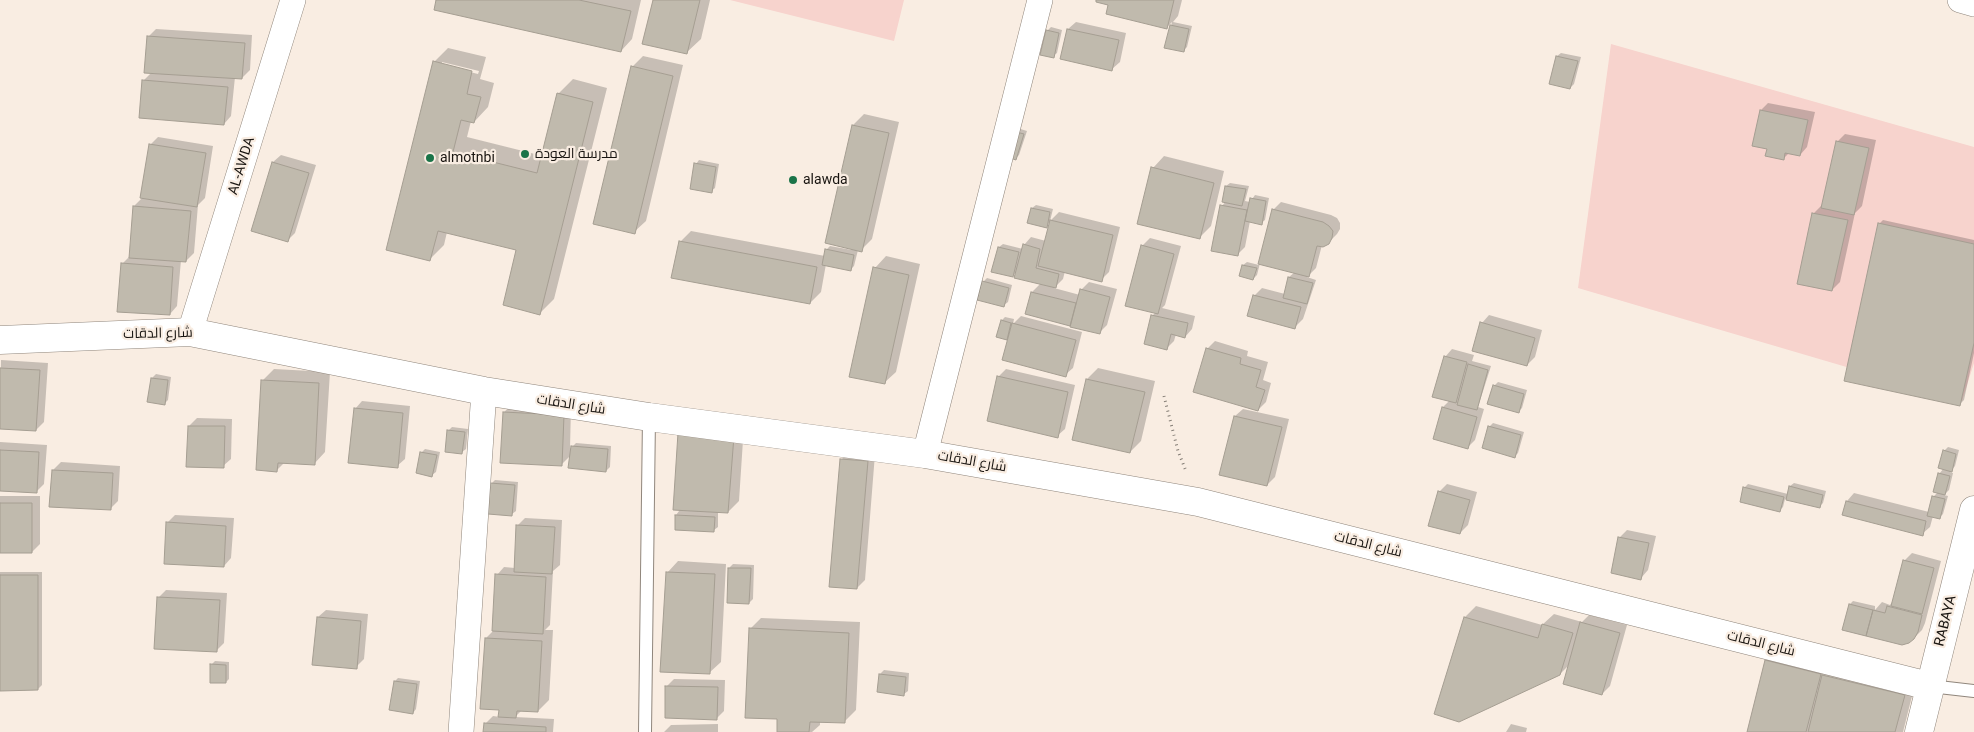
<!DOCTYPE html>
<html>
<head>
<meta charset="utf-8">
<style>
  body { margin:0 }
  canvas { display:block; background:#f9ede2 }
</style>
</head>
<body>
<canvas width="1974" height="732"></canvas>
<script>
const ctx = document.querySelector('canvas').getContext('2d');
ctx.lineJoin = 'round';
function paint(path, color) { ctx.fillStyle = color; ctx.fill(path, 'evenodd'); }
const shape = rows => new Path2D(rows.map(r => 'M' + r).join(''));
function trace(path, color, width, dash) { ctx.strokeStyle = color; ctx.lineWidth = width; ctx.lineCap = dash ? 'butt' : 'round'; ctx.setLineDash(dash || []); ctx.stroke(path); }
function drawText(font, color, halo, rows, align = 'center') {
  ctx.font = font + ' Roboto,Cairo,sans-serif'; ctx.lineWidth = 4.5; ctx.setLineDash([]); ctx.textBaseline = 'middle'; ctx.strokeStyle = halo; ctx.fillStyle = color; for (const [text, x, y, turn = 0] of rows) {
    ctx.save(); ctx.translate(x, y); ctx.rotate((+turn || 0) * Math.PI / 180); ctx.textAlign = isNaN(turn) ? turn : align; if (halo) ctx.strokeText(text, 0, 0); ctx.fillText(text, 0, 0); ctx.restore();
  }
}
const green = shape([
  [730,0,904,0,894,41],
  [1611,44,1974,147,1974,363,1962,401,1578,288]
]);
const shadow = shape([
  [437,0,641,0,632,39,621,51],
  [654,0,710,0,701,39,686,53],
  [1098,0,1182,0,1178,16,1173,22,1192,26,1187,47,1183,51,1166,47,1172,22,1167,27],
  [1076,22,1126,33,1120,62,1112,69,1068,29],
  [1051,27,1062,30,1057,53,1053,56,1047,31],
  [156,29,252,35,250,70,242,78,235,77,231,116,224,124,143,81,152,72,148,37],
  [448,48,486,57,480,79,494,83,488,107,474,122,471,121,467,137,543,156,558,94,573,79,607,88,554,299,540,313,518,249,447,232,444,245,429,260,434,62],
  [442,62,479,71,478,74,442,65],
  [1561,53,1581,57,1574,84,1570,88,1551,83,1557,56],
  [643,56,683,65,646,221,634,232,632,67],
  [1768,103,1815,112,1807,147,1800,155,1789,153,1783,159,1769,148,1761,110],
  [864,114,899,122,872,239,861,250,858,250,854,266,851,269,826,264,821,292,810,303,680,242,691,231,825,256,826,250,830,246,852,250,853,125],
  [1014,127,1027,131,1019,155,1016,158],
  [1845,134,1876,140,1862,206,1855,213,1840,282,1832,290,1813,214,1821,206,1823,206,1837,142],
  [158,137,213,146,205,198,198,205,194,253,186,261,181,260,177,306,170,314,122,264,130,256,134,206,143,197,150,145],
  [281,155,316,165,295,233,287,241,273,162],
  [1164,156,1224,171,1211,226,1199,238,1153,168],
  [699,160,719,164,715,188,711,191,696,164],
  [1230,183,1249,186,1245,201,1250,202,1255,195,1269,198,1265,220,1261,223,1250,221,1245,247,1237,255,1222,206,1226,201,1226,186],
  [1281,202,1331,215,1337,218,1340,223,1340,229,1337,234,1328,243,1322,245,1316,268,1307,277,1316,280,1303,319,1295,327,1254,296,1262,288,1285,294,1289,277,1295,272,1260,263,1257,275,1253,279,1241,276,1243,265,1247,262,1259,265,1273,210],
  [1036,205,1053,209,1050,221,1059,212,1120,227,1109,272,1101,280,1065,271,1063,279,1054,288,1080,295,1081,290,1089,282,1117,289,1107,325,1099,333,1026,314,1032,292,1041,283,1017,272,1012,276,999,247,1003,244,1023,249,1024,245,1031,237,1046,241,1050,222,1046,226,1028,222,1032,208],
  [1883,220,1974,240,1974,353,1964,400,1960,404,1879,224],
  [1150,238,1181,246,1165,305,1162,308,1195,316,1192,329,1185,337,1176,334,1174,341,1166,349,1152,316,1156,312,1142,246],
  [886,256,920,264,896,372,884,383,875,268],
  [987,278,1012,285,1008,302,1004,305,983,282],
  [1489,315,1542,330,1535,357,1527,365,1482,323],
  [1021,316,1082,332,1073,368,1065,375,1010,335,1006,339,1002,320,1005,317,1014,319,1013,324],
  [1215,341,1248,351,1247,356,1268,362,1263,380,1271,383,1266,402,1258,410,1207,349],
  [1452,349,1474,355,1472,361,1491,366,1478,407,1484,409,1475,440,1468,447,1434,438,1443,407,1450,400,1445,357],
  [1,360,48,363,44,422,36,430,0,428],
  [1098,368,1155,381,1141,441,1130,452,1087,379],
  [274,369,330,372,325,452,314,464,285,462,277,470,263,380],
  [1006,369,1075,385,1065,429,1057,436,999,376],
  [156,374,171,377,168,400,164,404,149,401,152,378],
  [1498,382,1527,390,1522,408,1518,412,1494,386],
  [362,401,410,406,405,459,397,466,355,409],
  [512,405,571,407,570,449,576,443,611,446,610,467,606,471,571,455,561,465,504,412],
  [1243,409,1289,419,1275,477,1267,485,1235,416],
  [197,418,232,419,231,459,223,466,189,426],
  [1493,423,1524,432,1518,453,1515,456,1489,427],
  [744,425,739,501,728,512,718,512,718,527,714,530,676,515],
  [452,427,468,429,466,449,462,452,448,431],
  [0,442,47,445,44,484,36,492,0,490],
  [1948,447,1959,450,1955,466,1950,472,1953,473,1949,490,1944,495,1948,496,1943,514,1939,518,1933,516,1930,527,1922,534,1847,501,1854,493,1929,512,1933,497,1938,492,1939,474,1944,468,1944,451],
  [425,449,440,452,436,472,432,475,421,453],
  [849,452,875,454,865,580,857,588,841,460],
  [61,462,120,466,118,501,110,509,53,470],
  [495,480,518,482,516,511,512,514,491,484],
  [1794,483,1826,491,1823,503,1819,507,1785,499,1783,507,1779,511,1744,488,1748,484,1788,494,1790,486],
  [1447,484,1477,492,1468,525,1460,533,1439,492],
  [0,496,40,496,40,544,32,552,0,552],
  [175,515,234,518,231,558,224,566,167,523],
  [525,518,562,520,560,565,553,571,550,625,545,630,553,630,549,700,538,711,522,710,515,717,554,719,553,732,484,732,485,724,493,716,500,717,500,709,486,638,493,631,497,575,504,567,515,568,517,526],
  [1627,530,1656,536,1648,570,1641,578,1612,572,1620,537],
  [1912,553,1941,561,1925,623,1922,630,1914,638,1850,604,1853,601,1875,606,1875,610,1882,602,1890,605,1893,601,1904,561],
  [678,561,726,564,721,662,709,673,667,573],
  [733,564,754,565,753,599,749,603,729,568],
  [0,572,42,572,42,685,38,689,0,689],
  [166,590,227,593,224,643,216,651,159,597],
  [1476,606,1542,625,1554,614,1582,622,1589,615,1627,625,1610,686,1602,694,1570,664,1560,674,1436,713,1465,617],
  [326,610,368,614,364,659,356,667,318,617],
  [761,618,860,622,856,710,845,721,820,721,820,725,812,732,778,732,779,718,750,629],
  [1778,649,1915,684,1903,732,1748,732,1766,660],
  [215,661,229,662,229,679,226,682,211,665],
  [884,670,909,673,908,691,904,694,878,691,880,674],
  [398,678,420,681,416,709,413,713,395,681],
  [674,679,725,680,724,711,716,719,666,687],
  [718,724,718,732,664,732,671,725],
  [1511,724,1527,728,1526,732,1506,732]
]);
const building = shape([
  [436,0,579,0,631,11,621,52,434,10,436,0],
  [653,0,700,0,687,54,642,44,653,0],
  [1096,0,1174,0,1167,29,1106,14,1108,5,1096,2,1096,0],
  [1170,25,1189,29,1184,52,1164,48,1170,25],
  [1067,29,1119,40,1112,71,1060,59,1067,29],
  [1046,30,1059,33,1054,58,1040,55,1046,30],
  [147,36,245,43,242,79,144,73,147,36],
  [1556,56,1578,61,1570,89,1549,84,1556,56],
  [433,61,472,71,467,94,481,97,474,123,461,120,453,152,537,173,557,93,593,102,540,315,503,305,516,250,438,231,430,261,386,250,433,61],
  [631,66,673,76,635,234,593,224,631,66],
  [142,80,228,87,224,125,139,118,142,80],
  [1760,110,1808,120,1800,156,1785,153,1784,160,1765,156,1767,149,1752,146,1760,110],
  [852,125,889,133,862,252,825,243,852,125],
  [1009,130,1024,134,1016,160,1001,155,1009,130],
  [1836,141,1869,148,1854,215,1821,208,1836,141],
  [149,144,206,153,197,207,140,198,149,144],
  [272,162,309,173,288,242,251,231,272,162],
  [694,163,716,167,712,193,690,189,694,163],
  [1151,167,1214,183,1200,239,1137,224,1151,167],
  [1225,186,1246,189,1242,206,1222,202,1225,186],
  [1250,198,1266,201,1262,225,1245,221,1250,198],
  [1220,205,1247,210,1238,256,1211,251,1220,205],
  [133,206,191,211,186,262,129,258,133,206],
  [1031,208,1050,212,1047,228,1027,223,1031,208],
  [1272,209,1323,222,1329,226,1333,231,1332,238,1329,244,1323,247,1317,246,1309,277,1258,264,1272,209],
  [1812,213,1848,220,1832,291,1797,284,1812,213],
  [1050,220,1113,235,1102,282,1038,266,1050,220],
  [1878,223,1974,244,1974,343,1960,406,1844,381,1878,223],
  [679,241,817,267,810,304,671,278,679,241],
  [1023,244,1040,249,1036,268,1059,274,1056,288,1014,278,1023,244],
  [1141,245,1174,254,1158,314,1125,306,1141,245],
  [998,247,1019,252,1013,277,991,272,998,247],
  [825,249,854,255,851,271,822,265,825,249],
  [121,263,173,267,170,315,117,312,121,263],
  [1242,265,1257,268,1253,280,1239,276,1242,265],
  [873,267,909,275,885,384,849,377,873,267],
  [1288,277,1313,283,1307,304,1283,298,1288,277],
  [982,281,1009,288,1004,307,977,300,982,281],
  [1080,289,1110,297,1100,334,1070,327,1080,289],
  [1031,292,1076,303,1070,326,1025,314,1031,292],
  [1253,295,1301,307,1295,329,1247,316,1253,295],
  [1151,315,1188,323,1185,338,1171,334,1167,350,1144,344,1151,315],
  [1001,320,1011,323,1007,340,996,337,1001,320],
  [1480,322,1535,338,1527,366,1472,351,1480,322],
  [1012,323,1076,340,1066,377,1002,360,1012,323],
  [1206,348,1241,358,1240,364,1261,370,1256,387,1265,390,1258,411,1193,392,1206,348],
  [1444,356,1467,362,1456,403,1432,397,1444,356],
  [1468,364,1488,370,1477,410,1457,405,1468,364],
  [0,368,40,370,36,431,0,429,0,368],
  [997,376,1068,392,1058,438,987,421,997,376],
  [151,378,168,380,165,405,147,402,151,378],
  [1086,379,1145,392,1130,453,1072,440,1086,379],
  [261,380,319,383,315,465,278,463,277,472,256,470,261,380],
  [1493,385,1524,394,1519,413,1487,404,1493,385],
  [1442,407,1477,417,1468,449,1433,439,1442,407],
  [354,408,403,413,398,468,348,463,354,408],
  [503,412,564,415,562,466,500,463,503,412],
  [1234,416,1282,427,1267,486,1219,475,1234,416],
  [188,426,225,426,224,468,186,467,188,426],
  [1488,426,1521,435,1515,458,1482,448,1488,426],
  [447,430,465,432,462,454,445,452,447,430],
  [678,433,734,436,728,513,673,510,678,433],
  [571,446,608,449,606,472,568,468,571,446],
  [0,450,39,452,37,493,0,491,0,450],
  [1943,450,1956,454,1952,472,1938,468,1943,450],
  [420,452,437,455,432,477,416,473,420,452],
  [840,459,868,461,857,589,829,587,840,459],
  [52,470,113,473,111,510,49,507,52,470],
  [1938,473,1950,476,1945,495,1933,492,1938,473],
  [490,483,515,485,512,516,488,514,490,483],
  [1789,486,1823,495,1820,508,1786,500,1789,486],
  [1743,487,1784,497,1780,512,1740,502,1743,487],
  [1438,491,1470,500,1460,534,1428,526,1438,491],
  [1932,496,1945,499,1940,519,1927,516,1932,496],
  [1846,501,1926,521,1923,536,1842,515,1846,501],
  [0,503,32,503,32,553,0,553,0,503],
  [675,515,715,517,714,532,675,530,675,515],
  [166,522,226,526,224,567,164,564,166,522],
  [516,525,555,527,552,574,514,572,516,525],
  [1618,537,1649,543,1641,580,1611,573,1618,537],
  [1903,560,1934,568,1922,614,1891,606,1903,560],
  [728,568,751,568,749,604,727,603,728,568],
  [666,572,715,574,710,674,660,672,666,572],
  [495,574,546,577,543,634,492,631,495,574],
  [0,575,38,575,38,690,0,691,0,575],
  [157,597,220,600,217,652,154,649,157,597],
  [1849,604,1873,610,1866,636,1842,630,1849,604],
  [1887,606,1922,615,1918,632,1914,639,1909,643,1902,645,1866,636,1873,610,1885,613,1887,606],
  [317,617,361,621,357,669,312,665,317,617],
  [1464,617,1538,638,1542,624,1573,633,1560,675,1459,722,1434,714,1464,617],
  [1580,622,1620,633,1602,695,1563,684,1580,622],
  [749,628,849,633,845,723,810,722,809,732,777,732,777,719,745,718,749,628],
  [485,638,542,641,538,712,517,711,516,718,498,717,499,710,480,709,485,638],
  [1765,660,1821,674,1806,732,1747,732,1765,660],
  [210,664,226,665,226,683,210,683,210,664],
  [879,674,906,677,904,696,877,692,879,674],
  [1822,675,1905,695,1895,732,1808,732,1822,675],
  [394,681,417,684,413,714,389,710,394,681],
  [665,686,718,687,717,720,665,718,665,686],
  [484,723,546,727,546,732,483,732,484,723]
]);
const path = shape([
  [1164,396,1178,451,1186,471]
]);
const lane = shape([
  [1930,686,1974,691],
  [645,732,649,417]
]);
const street = shape([
  [1960,0,1974,4],
  [190,332,293,0],
  [925,454,1040,0],
  [461,732,484,391]
]);
const secondary = shape([
  [0,340,190,332,484,391,649,417,925,454,1198,502,1929,686],
  [1919,732,1974,510]
]);
const markers = [
  [525,154,5,"#1a7449"],
  [430,158,5,"#1a7449"],
  [793,180,5,"#1a7449"]
];
const poiNames = [
  ["مدرسة العودة",535,154],
  ["almotnbi",440,158],
  ["alawda",803,180]
];
const streetNames = [
  ["AL-AWDA",242,166,-73],
  ["شارع الدقات",158,334,-1],
  ["شارع الدقات",571,405,9],
  ["شارع الدقات",972,462,10],
  ["شارع الدقات",1368,545,14],
  ["RABAYA",1946,621,-76],
  ["شارع الدقات",1761,644,14]
];
paint(green, '#f7d3cd');
paint(shadow, '#0003');
paint(building, '#c0baad');
trace(building, '#a59e92', 1);
trace(lane, '#90867c', 14);
trace(street, '#90867c', 26);
trace(secondary, '#90867c', 29);
trace(path, '#857e76', 3, [1, 4]);
trace(lane, '#fff', 12);
trace(street, '#fff', 25);
trace(secondary, '#fff', 28);
for (const [x, y, r, color] of markers) { const dot = new Path2D(); dot.arc(x, y, r, 0, 2 * Math.PI); ctx.fillStyle = color; ctx.fill(dot); trace(dot, '#f9ede2', 2); }
drawText('14px', '#181410', '#f9ede2', poiNames, 'left');
drawText('14px', '#181410', '#f9ede2', streetNames);
</script>
</body>
</html>
